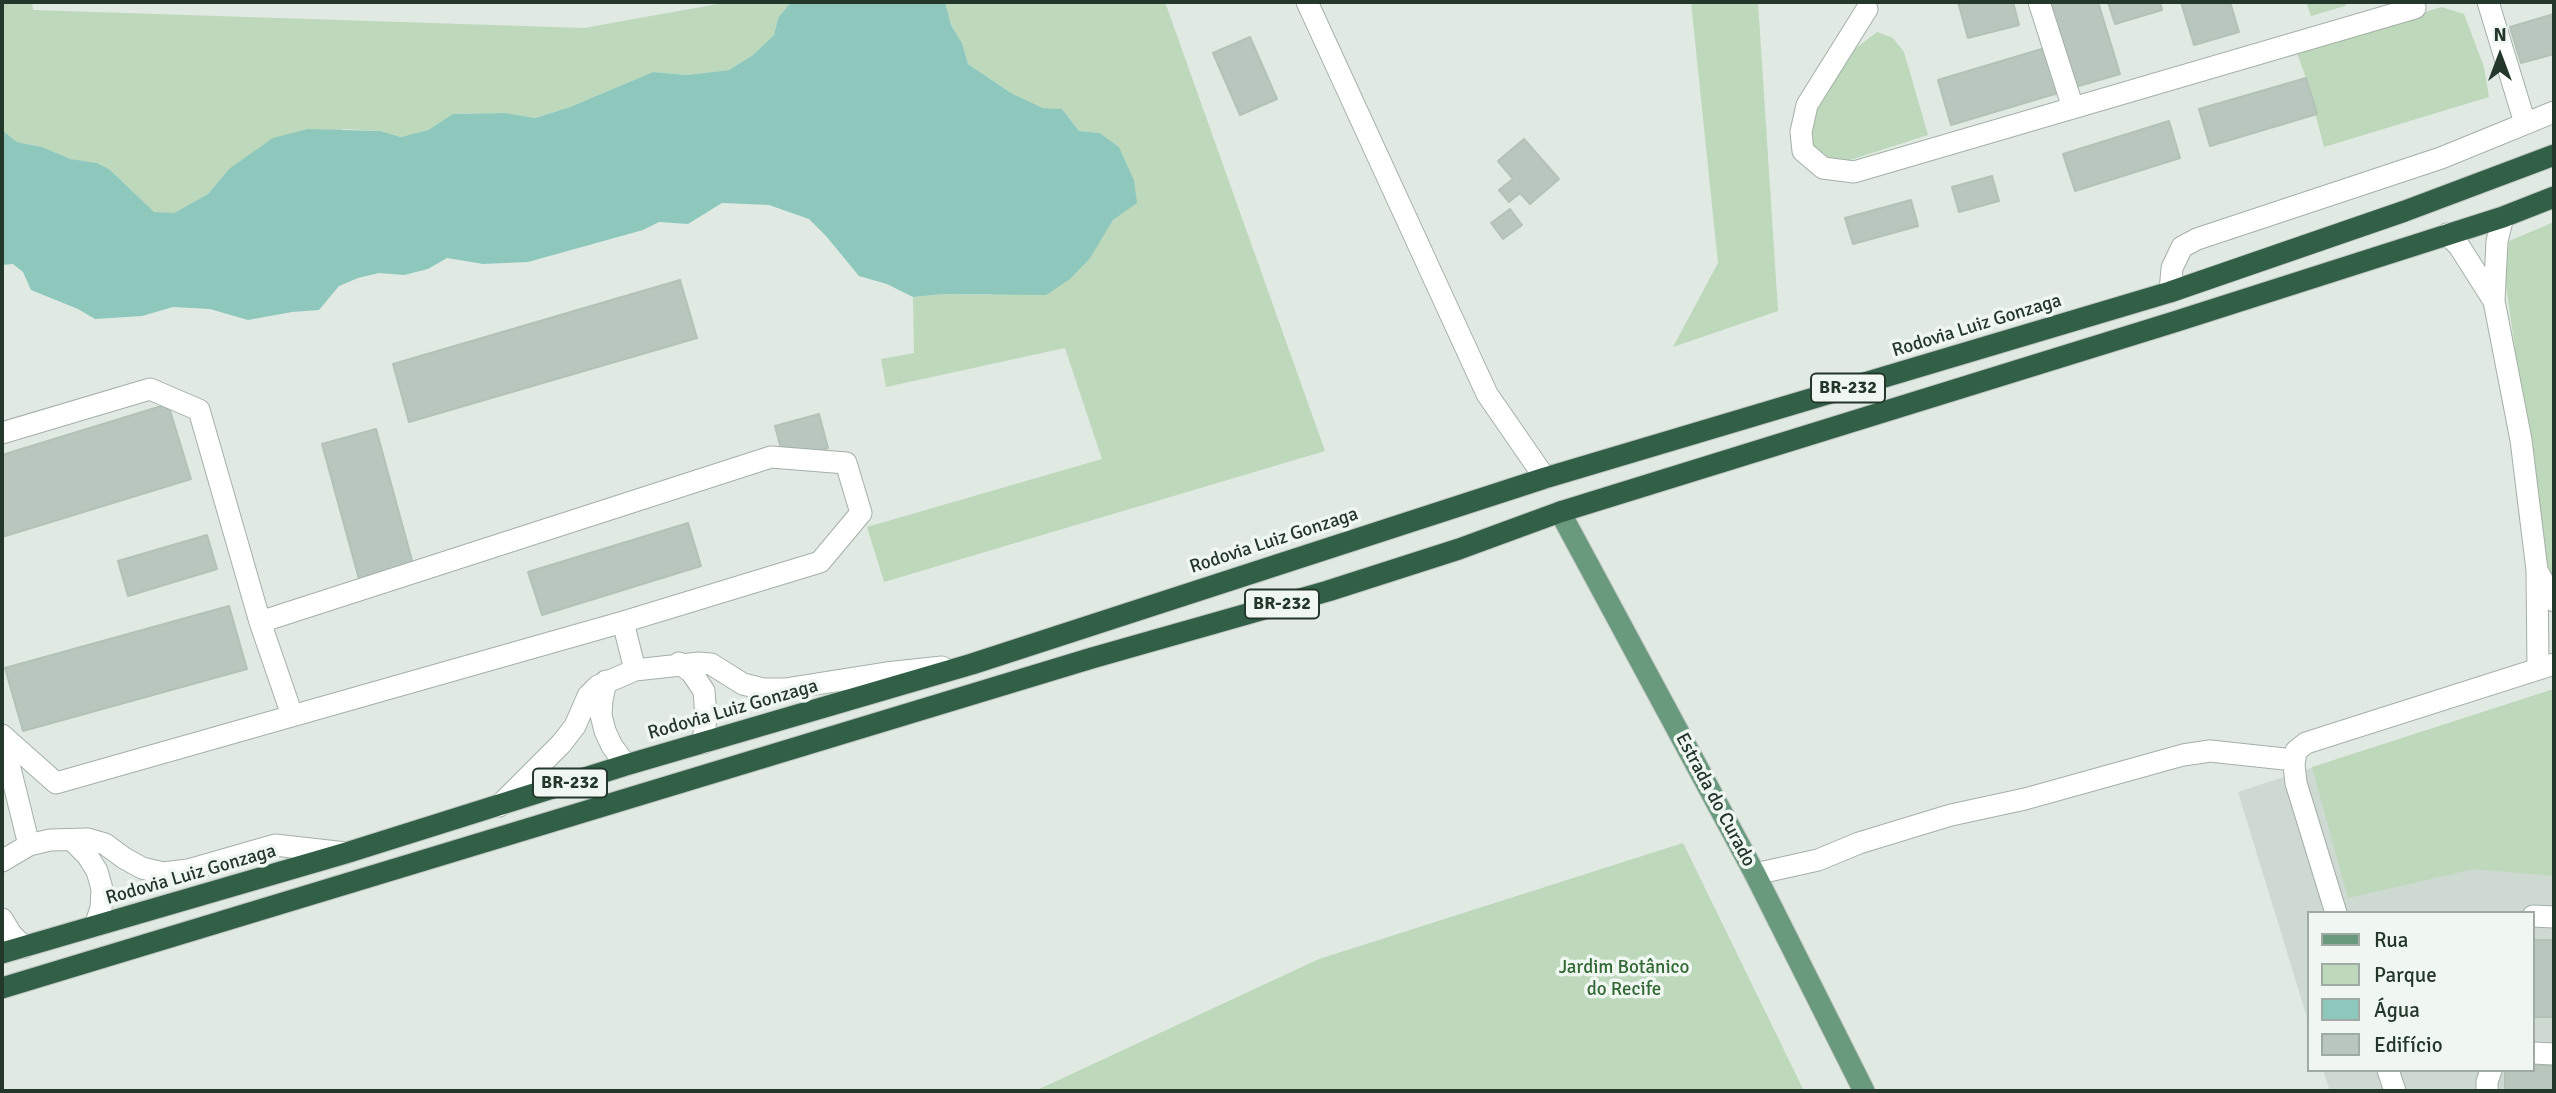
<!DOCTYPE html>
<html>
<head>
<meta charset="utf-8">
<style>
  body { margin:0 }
  #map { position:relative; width:2556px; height:1093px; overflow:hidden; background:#e0e9e2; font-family:Signika,sans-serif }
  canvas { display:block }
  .frame { position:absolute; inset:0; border:4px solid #23372b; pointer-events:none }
  .legend { position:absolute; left:2307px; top:911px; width:228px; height:161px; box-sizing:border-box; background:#f0f6f1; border:2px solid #9eaaa2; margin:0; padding:9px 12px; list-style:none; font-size:21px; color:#23372b }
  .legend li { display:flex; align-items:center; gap:14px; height:35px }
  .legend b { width:35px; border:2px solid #9eaaa2 }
  .north { position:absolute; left:2465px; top:21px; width:70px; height:70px; -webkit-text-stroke:5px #f0f6f1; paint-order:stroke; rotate:0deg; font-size:19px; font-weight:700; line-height:28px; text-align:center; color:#23372b }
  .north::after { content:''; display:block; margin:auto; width:24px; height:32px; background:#23372b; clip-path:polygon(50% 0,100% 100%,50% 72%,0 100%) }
</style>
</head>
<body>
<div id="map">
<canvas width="2556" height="1093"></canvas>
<div class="frame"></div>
<ul class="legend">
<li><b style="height:9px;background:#699a7d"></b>Rua</li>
<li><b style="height:19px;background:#bdd8bb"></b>Parque</li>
<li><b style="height:19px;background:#8ec8bd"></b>Água</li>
<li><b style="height:19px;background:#b9c6bd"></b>Edifício</li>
</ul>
<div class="north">N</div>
</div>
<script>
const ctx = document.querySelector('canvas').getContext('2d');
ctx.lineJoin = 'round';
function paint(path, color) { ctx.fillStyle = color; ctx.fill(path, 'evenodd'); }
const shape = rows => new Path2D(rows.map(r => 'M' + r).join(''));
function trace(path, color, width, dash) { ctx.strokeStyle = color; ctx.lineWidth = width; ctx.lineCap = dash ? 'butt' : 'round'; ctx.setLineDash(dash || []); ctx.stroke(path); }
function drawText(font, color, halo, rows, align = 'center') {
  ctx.font = font + ' Signika,sans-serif'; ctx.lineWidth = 7; ctx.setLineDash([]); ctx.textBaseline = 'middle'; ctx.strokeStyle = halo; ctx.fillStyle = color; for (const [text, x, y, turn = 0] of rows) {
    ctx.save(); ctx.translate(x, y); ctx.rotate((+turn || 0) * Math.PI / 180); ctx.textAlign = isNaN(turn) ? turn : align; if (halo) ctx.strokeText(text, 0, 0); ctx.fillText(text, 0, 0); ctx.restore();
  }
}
const built = shape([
  [2554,689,2554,1091,2330,1091,2323,1070,2533,1070,2533,913,2309,913,2309,1024,2238,792]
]);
const green = shape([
  [2,2,32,2,33,10,584,28,729,2,791,2,778,18,774,35,753,55,729,70,687,75,653,72,570,107,534,118,505,113,453,114,428,130,401,137,380,131,344,129,229,169,208,194,174,213,154,213,109,169,97,163,71,159,42,147,17,142,2,130],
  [945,2,1165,2,1325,451,884,582,867,527,1102,459,1065,348,886,387,881,359,914,353,913,297,944,294,990,295,1102,235,1113,220,1136,203,1134,180,1119,147,1100,133,1079,131,1062,109,1043,108,1011,93,968,64,962,43,951,25],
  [1691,2,1758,2,1778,311,1673,347,1718,263],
  [2306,2,2348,2,2345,6,2311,16],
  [2441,7,2464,14,2484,67,2489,97,2324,147,2306,78,2297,53],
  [1877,32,1893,38,1904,52,1928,135,1841,163,1824,160,1810,144,1811,121,1851,52],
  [2554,222,2554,583,2546,571,2505,278,2509,241],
  [2554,689,2554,876,2474,869,2348,898,2312,767],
  [1683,843,1804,1091,1035,1091,1319,959]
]);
const water = shape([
  [791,2,945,2,951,25,962,43,968,64,1011,93,1043,108,1062,109,1079,131,1100,133,1119,147,1134,180,1137,203,1113,220,1090,258,1070,279,1046,295,944,294,913,297,887,284,859,276,826,236,809,219,769,205,722,203,688,224,659,222,643,230,528,262,483,264,447,258,428,269,404,275,379,273,358,278,339,286,319,310,292,312,248,320,210,309,173,307,142,316,95,319,78,309,31,290,23,272,13,264,2,265,2,130,17,142,42,147,71,159,97,163,109,169,154,212,174,213,208,194,229,169,273,138,308,129,380,131,401,137,428,130,453,114,505,113,535,118,570,107,653,72,687,75,729,70,753,55,774,35,778,18]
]);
const building = shape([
  [1958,2,2013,2,2019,25,1968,38,1958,2],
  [2049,2,2098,2,2120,74,2075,87,2049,2],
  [2108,2,2160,2,2162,10,2115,24,2108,2],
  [2181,2,2230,2,2239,32,2194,45,2181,2],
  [2554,14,2554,54,2521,63,2510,27,2554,14],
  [1250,37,1277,99,1240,115,1213,53,1250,37],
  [2045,48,2058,93,1951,125,1938,80,2045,48],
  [2306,78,2317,114,2210,146,2199,109,2306,78],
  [2169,121,2180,158,2075,191,2063,154,2169,121],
  [1524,139,1559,179,1530,204,1520,193,1509,202,1499,190,1513,179,1498,161,1524,139],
  [1992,176,1999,201,1959,212,1952,187,1992,176],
  [1911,200,1918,226,1853,244,1845,218,1911,200],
  [1510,209,1522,225,1503,239,1491,223,1510,209],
  [680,280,697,338,409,422,393,364,680,280],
  [168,404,191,479,2,537,2,455,168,404],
  [819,414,828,448,784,460,775,426,819,414],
  [376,429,416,575,362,590,322,444,376,429],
  [688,523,701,566,542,615,528,572,688,523],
  [207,535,217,569,128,596,118,561,207,535],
  [229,606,247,669,23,731,5,668,229,606],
  [2533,940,2554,940,2554,1017,2533,1017,2533,940],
  [2533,1065,2554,1066,2554,1091,2505,1091,2505,1070,2533,1070,2533,1065]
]);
const minor = shape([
  [1307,2,1487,394,1545,478],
  [2039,2,2073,108],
  [2488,2,2525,123],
  [1867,9,1807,105,1801,132,1803,151,1823,168,1854,172,2415,8,2413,2],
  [2503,217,2497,241,2494,301,2521,440,2537,570,2538,669],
  [2447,234,2459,246,2494,301],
  [2170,292,2172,268,2182,247,2197,239,2441,158,2554,112],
  [2,433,150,389,199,410,260,622,292,715],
  [2538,572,2554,601],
  [623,622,635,670],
  [679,663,692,673,704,691,706,717,703,743],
  [606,681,602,700,601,715,605,731,612,746,626,765],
  [2,735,56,783,623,622,820,562,861,513,846,463,771,457,260,622],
  [2,736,29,845],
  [499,806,561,744,575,726,588,696,598,686,635,670,699,663,711,664,743,684,763,689,785,689,886,673,942,667],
  [72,840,87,855,97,871,102,889,101,908,95,926],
  [2,861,29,845,50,840,88,839,105,844,124,858,142,868,163,873,188,870,275,845,346,853],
  [1755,874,1818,860,1859,843,1951,815,2025,799,2183,755,2210,751,2294,760],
  [2336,913,2296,783,2294,765,2296,751,2306,743,2554,664],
  [2533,916,2554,917],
  [2,919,11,934,24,947],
  [2533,1053,2554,1054],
  [2388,1070,2395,1091],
  [2487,1091,2487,1082,2491,1070]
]);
const major = shape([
  [1560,512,1755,874,1864,1091]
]);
const highway = shape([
  [2,953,346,853,626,765,972,664,1545,478,2170,292,2405,211,2554,155],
  [2,988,1092,658,1328,591,1459,549,1560,512,2174,322,2503,217,2554,197]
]);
const shields = [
  [1848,388,74],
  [1282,604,74],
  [570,783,74]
];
const shieldNames = [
  ["BR-232",1848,388],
  ["BR-232",1282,604],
  ["BR-232",570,783]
];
const streetNames = [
  ["Rodovia Luiz Gonzaga",1977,326,-17],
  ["Rodovia Luiz Gonzaga",1274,541,-18],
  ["Rodovia Luiz Gonzaga",733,710,-16],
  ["Estrada do Curado",1715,800,62],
  ["Rodovia Luiz Gonzaga",191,875,-16]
];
const parkNames = [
  ["Jardim Botânico",1624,968],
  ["do Recife",1624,990]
];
paint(built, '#ced9d1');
paint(green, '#bdd8bb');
paint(water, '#8ec8bd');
paint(building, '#b9c6bd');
trace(building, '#b3c2b7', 2);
trace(minor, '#a4b0a7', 23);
trace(major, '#c1c7c4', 23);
trace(highway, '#c1c7c4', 23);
trace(minor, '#fff', 21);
trace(major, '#699a7d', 21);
trace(highway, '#326047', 21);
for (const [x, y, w] of shields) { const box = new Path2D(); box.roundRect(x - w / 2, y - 14.5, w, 29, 5); ctx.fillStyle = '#f0f6f1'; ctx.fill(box); trace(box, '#23372b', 2); }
drawText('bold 18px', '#23372b', null, shieldNames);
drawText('19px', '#23372b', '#f0f6f1', streetNames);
drawText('19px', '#326934', '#f0f6f1', parkNames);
</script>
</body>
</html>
